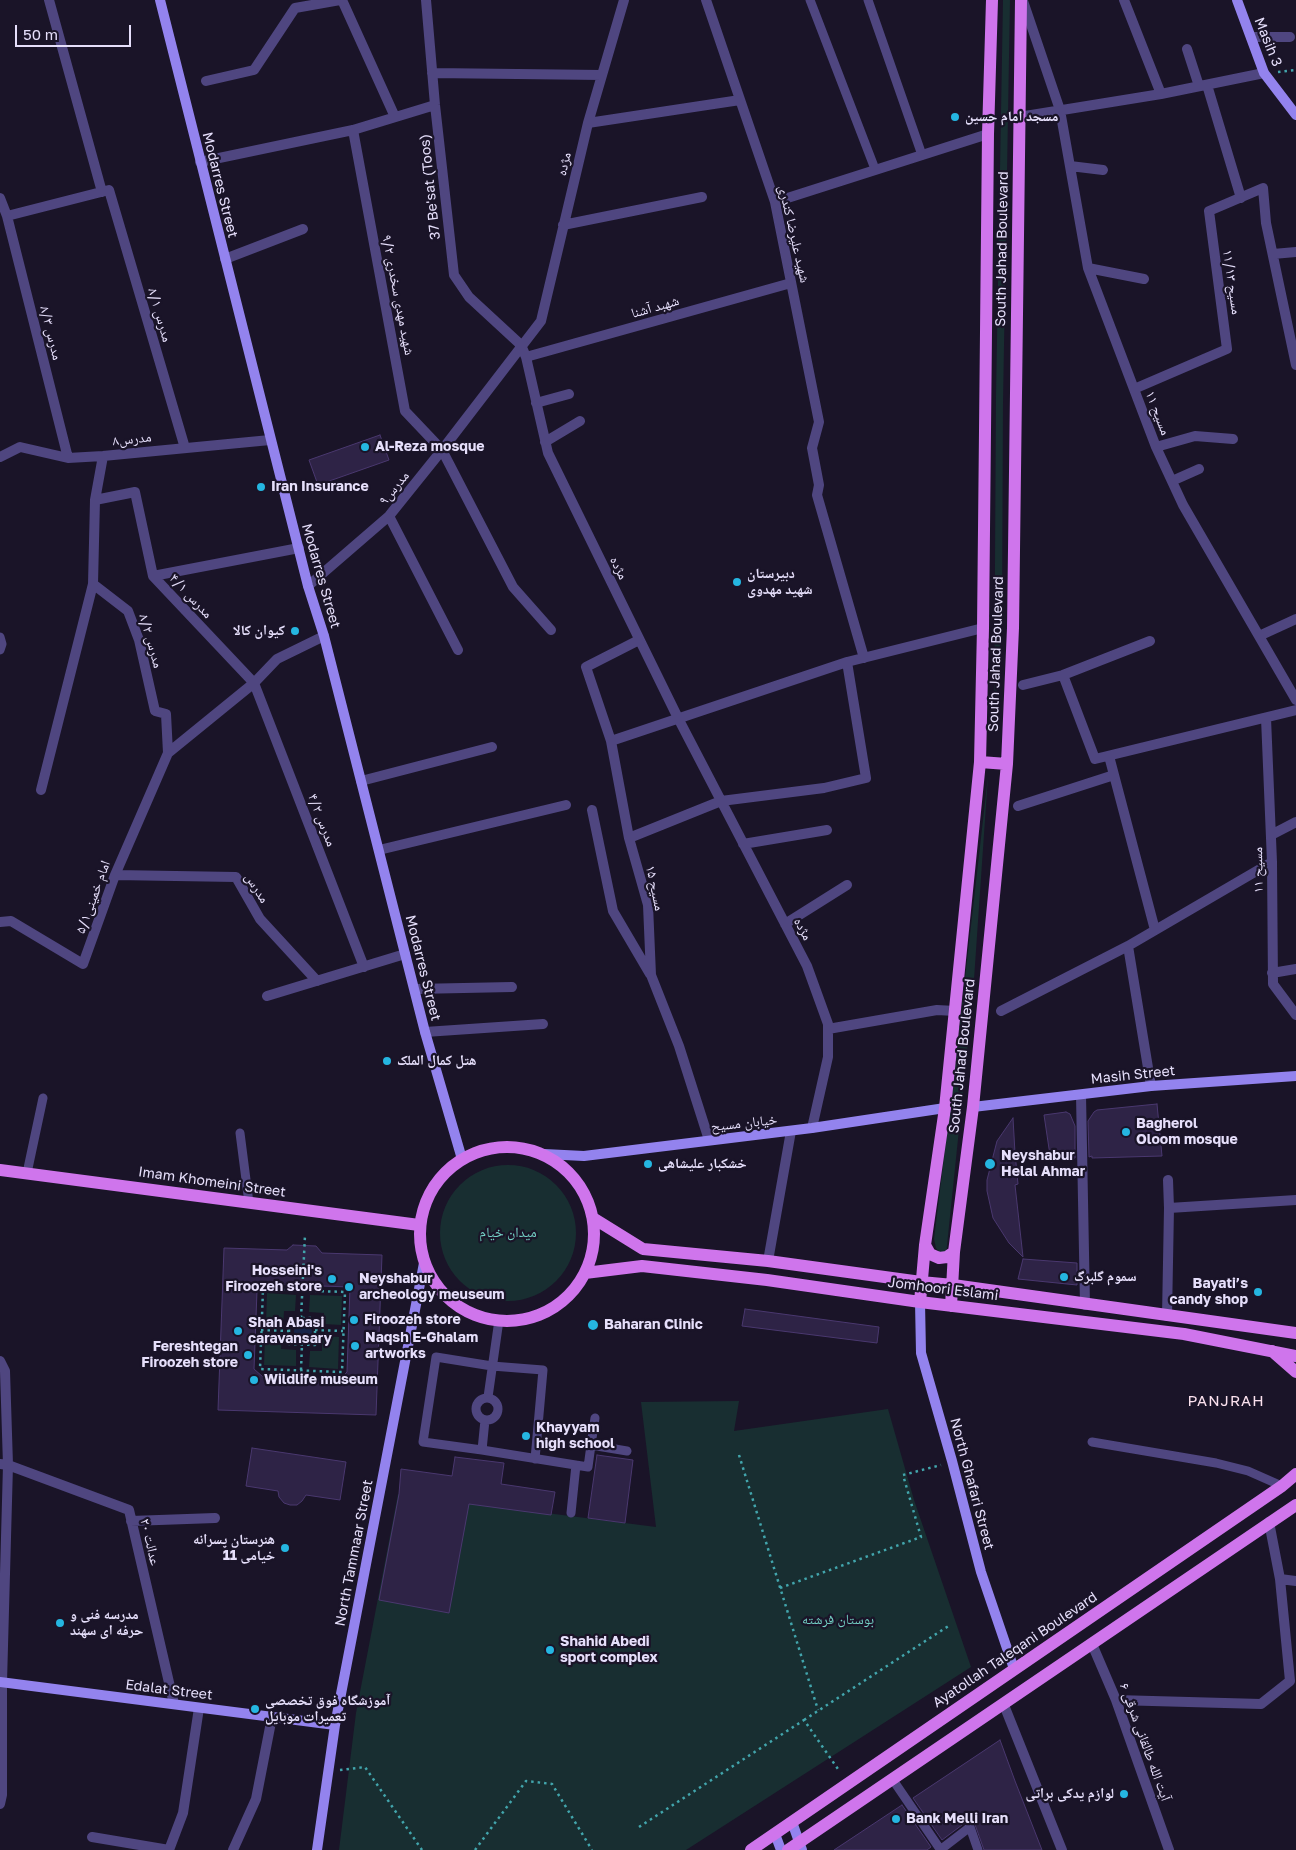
<!DOCTYPE html>
<html>
<head>
<meta charset="utf-8">
<style>
  body { margin:0 }
  #map { position:relative; width:1296px; height:1850px; overflow:hidden; background:#1a1428; font-family:"Golos Text",sans-serif }
  canvas { display:block }
  .scale { position:absolute; left:15px; top:25px; width:116px; height:22px; box-sizing:border-box; border:2px solid #e6dffb; border-top:0; padding-left:6px; font-size:15px; line-height:18px; white-space:nowrap; color:#e6dffb; -webkit-text-stroke:4px #1a1428; paint-order:stroke }
</style>
</head>
<body>
<div id="map">
<canvas width="1296" height="1850"></canvas>
<div class="scale">50 m</div>
</div>
<script>
const ctx = document.querySelector('canvas').getContext('2d');
ctx.lineJoin = 'round';
function paint(path, color) { ctx.fillStyle = color; ctx.fill(path, 'evenodd'); }
const shape = rows => new Path2D(rows.map(r => 'M' + r).join(''));
function trace(path, color, width, dash) { ctx.strokeStyle = color; ctx.lineWidth = width; ctx.lineCap = dash ? 'butt' : 'round'; ctx.setLineDash(dash || []); ctx.stroke(path); }
function drawText(font, color, halo, rows, align = 'center') {
  ctx.font = font + ' "Golos Text","Noto Naskh Arabic",sans-serif'; ctx.lineWidth = 4.5; ctx.setLineDash([]); ctx.textBaseline = 'middle'; ctx.strokeStyle = halo; ctx.fillStyle = color; for (const [text, x, y, turn = 0] of rows) {
    ctx.save(); ctx.translate(x, y); ctx.rotate((+turn || 0) * Math.PI / 180); ctx.textAlign = isNaN(turn) ? turn : align; if (halo) ctx.strokeText(text, 0, 0); ctx.fillText(text, 0, 0); ctx.restore();
  }
}
const green = shape([
  [1003,0,1010,0,1003,403,1002,615,994,730,996,396],
  [988,776,973,994,946,1255,941,1254,936,1248,934,1239,953,1084],
  '440 1233a68 68 0 1 1 136 0a68 68 0 1 1-136 0Z',
  [267,1293,296,1295,295,1311,284,1311,283,1326,266,1325],
  [310,1295,342,1296,341,1325,324,1324,324,1313,309,1312],
  [322,1336,339,1337,338,1369,309,1367,310,1351,322,1351],
  [265,1337,282,1337,281,1349,296,1350,296,1366,264,1365],
  [739,1401,734,1431,888,1409,914,1500,971,1667,686,1850,339,1850,356,1713,398,1494,656,1527,641,1402]
]);
const water = shape([
  '294 1332a9 9 0 1 1 18 0a9 9 0 1 1-18 0Z'
]);
const building = shape([
  [380,435,389,460,318,485,309,460,380,435],
  [1157,1104,1162,1156,1092,1158,1092,1156,1089,1157,1088,1121,1094,1112,1097,1110,1157,1104],
  [1066,1112,1070,1114,1075,1126,1075,1158,1051,1162,1044,1115,1066,1112],
  [1013,1118,1015,1153,1018,1184,1015,1185,1023,1257,1009,1243,993,1218,987,1191,987,1180,997,1141,1013,1118],
  [293,1245,316,1246,322,1253,382,1255,376,1415,218,1410,224,1248,287,1250,293,1245],
  [264,1284,350,1287,347,1372,339,1380,263,1377,254,1369,257,1291,264,1284],
  [1023,1259,1077,1263,1077,1285,1018,1279,1023,1259],
  [745,1309,879,1327,877,1343,742,1326,745,1309],
  [252,1448,346,1462,340,1500,306,1495,302,1501,297,1505,290,1505,284,1503,279,1497,278,1491,246,1486,252,1448],
  [597,1455,633,1460,625,1523,588,1518,597,1455],
  [455,1457,504,1463,501,1484,555,1492,551,1515,469,1504,449,1613,379,1600,399,1494,401,1469,452,1476,455,1457],
  [1000,1740,1015,1781,1042,1850,984,1850,973,1819,966,1822,942,1840,913,1798,1000,1740],
  [902,1805,931,1847,927,1850,834,1850,902,1805]
]);
const path = shape([
  [1278,72,1296,70],
  [263,1289,345,1292,342,1372,260,1369,263,1289],
  [289,1318,315,1318,315,1345,289,1344,289,1318],
  [301,1318,305,1235],
  [261,1330,289,1331],
  [315,1330,343,1331],
  [301,1370,302,1344],
  [739,1455,818,1710],
  [780,1588,921,1537,903,1475,941,1465],
  [804,1720,950,1625],
  [340,1770,365,1767,422,1850],
  [639,1827,804,1720,840,1772],
  [475,1850,526,1781,552,1784,592,1850]
]);
const lane = shape([
  [810,0,875,169],
  [868,0,922,155],
  [0,637,2,644,0,650],
  [240,1133,249,1203],
  [27,1173,43,1098],
  [488,1397,499,1320],
  '476 1409a11 11 0 1 1 22 0a11 11 0 1 1-22 0Z',
  [485,1420,482,1450,588,1467,591,1445,627,1451],
  [1092,1442,1216,1463,1248,1471,1282,1486],
  [591,1445,595,1418],
  [482,1450,423,1442,436,1357,492,1366,543,1370,535,1459],
  [571,1513,576,1465],
  [893,1780,940,1849],
  [940,1850,970,1827,978,1850]
]);
const street = shape([
  [49,0,102,192],
  [342,0,395,117],
  [426,0,435,105,454,275,469,297,521,345,526,357,548,453,678,718,807,966,828,1024,828,1057,812,1128],
  [706,0,775,202,819,422,812,448,819,485,817,495,864,658],
  [1124,0,1161,94],
  [1023,1,1060,110,1088,268,1156,447,1183,505,1296,700],
  [1251,37,1290,37],
  [1187,49,1199,86],
  [432,73,602,75],
  [206,81,254,70,295,8,340,0],
  [1207,85,1241,198],
  [1019,117,1161,94,1264,73],
  [588,123,740,100],
  [353,130,405,411,442,450,513,587,551,630],
  [200,162,353,130,435,105],
  [1070,166,1103,170],
  [0,198,7,216,68,458],
  [775,202,988,134],
  [7,216,109,190,185,448],
  [563,225,702,197],
  [1273,254,1296,252],
  [225,259,303,229],
  [1088,268,1144,279],
  [526,357,791,283],
  [1134,389,1227,349,1209,211,1263,188,1266,223,1296,365],
  [536,403,569,394],
  [545,442,580,421],
  [1156,447,1195,436,1233,439],
  [0,457,20,447,68,458,103,456,270,440],
  [1172,481,1199,469],
  [95,500,135,492,153,576,254,683,364,967],
  [389,516,458,650],
  [153,576,299,548],
  [308,586,389,516,442,450,541,321,588,123,624,0],
  [1259,636,1296,619],
  [639,640,586,667,611,741,629,838,648,905,651,975,679,1046,709,1140],
  [1150,641,1063,675,1095,759,1296,710],
  [1023,685,1063,675],
  [1266,718,1272,862,1273,984,1296,1015],
  [611,741,847,662,983,628],
  [168,753,254,683,277,659,324,636],
  [1109,756,1155,930],
  [361,781,492,747],
  [41,790,93,584],
  [1018,806,1114,775],
  [592,810,613,911,650,974],
  [1271,835,1296,822],
  [629,838,721,801,824,788,866,778,847,662],
  [743,844,827,830],
  [379,850,566,805],
  [115,875,236,877,260,919,317,981],
  [0,922,11,921,83,964,115,875,168,753,166,714,155,711,139,640,128,611,93,584,95,500,103,456],
  [785,924,847,885],
  [1128,946,1151,1086],
  [1272,973,1296,969],
  [415,989,512,987],
  [267,996,405,954],
  [1001,1011,1128,946,1272,862],
  [828,1029,937,1010,955,1011],
  [425,1032,543,1024],
  [1081,1095,1085,1305],
  [1169,1208,1296,1200],
  [768,1261,791,1131],
  [1167,1316,1169,1208,1168,1180],
  [0,1361,5,1371,8,1465,2,1682,2,1795,0,1804],
  [0,1464,8,1465,129,1510,174,1704],
  [131,1521,215,1518],
  [1269,1522,1280,1579,1290,1681],
  [1280,1579,1296,1581],
  [1092,1644,1116,1700,1169,1850],
  [1116,1700,1261,1704,1290,1681],
  [1004,1705,1062,1850],
  [92,1837,169,1850],
  [169,1850,183,1813,199,1708],
  [233,1850,256,1799,272,1717]
]);
const secondary = shape([
  [160,0,308,586,324,636,425,1032,462,1159],
  [1237,0,1264,73,1296,115],
  [973,1107,1151,1086,1296,1076],
  [544,1154,584,1156,812,1128,945,1108],
  [920,1302,921,1353,952,1461,981,1572,1014,1669],
  [0,1682,335,1725],
  [792,1822,802,1850],
  [775,1834,781,1850],
  [317,1850,335,1725,424,1263]
]);
const primary = shape([
  [980,762,1007,764],
  '420 1234a87 87 0 1 1 174 0a87 87 0 1 1-174 0Z',
  [0,1170,419,1225],
  [593,1218,643,1249,768,1261,921,1282,953,1285,1296,1333],
  [925,1245,930,1254,939,1258,947,1257,954,1252],
  [585,1273,642,1266,767,1280,920,1302,1184,1334,1296,1356],
  [920,1302,925,1245,945,1108,980,762,983,628,988,134,992,0],
  [951,1306,954,1252,973,1107,1007,764,1013,628,1021,0],
  [1272,1351,1296,1372],
  [751,1850,1282,1486,1296,1474],
  [788,1850,1296,1505]
]);
const markers = [
  [955,117,5,"#25b6e1"],
  [365,447,5,"#25b6e1"],
  [261,487,5,"#25b6e1"],
  [737,582,5,"#25b6e1"],
  [295,631,5,"#25b6e1"],
  [387,1061,5,"#25b6e1"],
  [1126,1132,5,"#25b6e1"],
  [648,1164,5,"#25b6e1"],
  [990,1164,6,"#25b6e1"],
  [1064,1277,5,"#25b6e1"],
  [332,1279,5,"#25b6e1"],
  [349,1287,5,"#25b6e1"],
  [1258,1292,5,"#25b6e1"],
  [354,1320,5,"#25b6e1"],
  [593,1325,6,"#25b6e1"],
  [238,1331,5,"#25b6e1"],
  [355,1346,5,"#25b6e1"],
  [248,1355,5,"#25b6e1"],
  [254,1380,5,"#25b6e1"],
  [526,1436,5,"#25b6e1"],
  [285,1548,5,"#25b6e1"],
  [60,1623,5,"#25b6e1"],
  [550,1650,5,"#25b6e1"],
  [255,1709,5,"#25b6e1"],
  [1124,1794,5,"#25b6e1"],
  [896,1819,5,"#25b6e1"]
];
const streetNames = [
  ["Masih 3",1268,42,68],
  ["مژده",564,164,-76],
  ["Modarres Street",220,185,76],
  ["37 Be'sat (Toos)",430,187,-96],
  ["شهید علیرضا کندری",794,234,77],
  ["South Jahad Boulevard",1002,249,-89],
  ["مسیح ۱۱/۱۳",1232,282,82],
  ["شهید مهدی سخدری ۹/۲",398,295,79],
  ["شهبد آشنا",655,307,-16],
  ["مدرس ۸/۱",160,315,74],
  ["مدرس ۸/۳",51,333,76],
  ["مسیح ۱۱",1158,413,69],
  ["مدرس۸",132,439,-6],
  ["مدرس۹",394,488,-51],
  ["مژده",619,568,64],
  ["Modarres Street",321,576,74],
  ["مدرس ۴/۱",191,596,47],
  ["مدرس ۸/۲",151,641,74],
  ["South Jahad Boulevard",996,654,-88],
  ["مدرس ۴/۲",322,820,69],
  ["مسیح ۱۱",1258,870,-91],
  ["مدرس",257,888,58],
  ["مسیح ۱۵",655,888,78],
  ["امام خمینی۵/۱",93,897,-70],
  ["مژده",803,929,62],
  ["Modarres Street",423,968,76],
  ["South Jahad Boulevard",962,1056,-84],
  ["Masih Street",1133,1075,-6],
  ["خیابان مسیح",744,1123,-6],
  ["Imam Khomeini Street",212,1182,8],
  ["Jomhoori Eslami",943,1289,7],
  ["North Ghafari Street",972,1484,75],
  ["عدالت ۲۰",150,1542,77],
  ["North Tammaar Street",354,1553,-79],
  ["Ayatollah Taleqani Boulevard",1015,1650,-34],
  ["Edalat Street",169,1690,7],
  ["آیت الله طالقانی شرقی ۶",1145,1742,70]
];
const poiNames = [
  ["مسجد امام حسین",965,117],
  ["Al-Reza mosque",375,447],
  ["Iran Insurance",271,487],
  ["دبیرستان",747,574],
  ["شهید مهدوی",747,590],
  ["کیوان کالا",285,631,"right"],
  ["هتل کمال الملک",397,1061],
  ["Bagherol",1136,1124],
  ["Oloom mosque",1136,1140],
  ["Neyshabur",1001,1156],
  ["Helal Ahmar",1001,1172],
  ["خشکبار علیشاهی",658,1164],
  ["Hosseini's",322,1271,"right"],
  ["Firoozeh store",322,1287,"right"],
  ["سموم گلبرگ",1074,1277],
  ["Neyshabur",359,1279],
  ["archeology meuseum",359,1295],
  ["Bayati’s",1248,1284,"right"],
  ["candy shop",1248,1300,"right"],
  ["Firoozeh store",364,1320],
  ["Shah Abasi",248,1323],
  ["caravansary",248,1339],
  ["Baharan Clinic",604,1325],
  ["Naqsh E-Ghalam",365,1338],
  ["artworks",365,1354],
  ["Fereshtegan",238,1347,"right"],
  ["Firoozeh store",238,1363,"right"],
  ["Wildlife museum",264,1380],
  ["Khayyam",536,1428],
  ["high school",536,1444],
  ["هنرستان پسرانه",275,1540,"right"],
  ["خیامی 11",275,1556,"right"],
  ["مدرسه فنی و",70,1615],
  ["حرفه ای سهند",70,1631],
  ["Shahid Abedi",560,1642],
  ["sport complex",560,1658],
  ["آموزشگاه فوق تخصصی",265,1701],
  ["تعمیرات موبایل",265,1717],
  ["لوازم یدکی براتی",1114,1794,"right"],
  ["Bank Melli Iran",906,1819]
];
const parkNames = [
  ["میدان خیام",508,1233],
  ["بوستان فرشته",838,1620]
];
const neighbourhoodNames = [
  ["PANJRAH",1226,1401]
];
paint(green, '#182e31');
paint(water, '#172449');
paint(building, '#2e2346');
trace(building, '#4a386f', 1);
trace(path, '#42a5ac', 2.5, [2.5, 4]);
trace(lane, '#4f4680', 9);
trace(street, '#4f4680', 10);
trace(secondary, '#9383ee', 10);
trace(primary, '#cf75ec', 12);
for (const [x, y, r, color] of markers) { const dot = new Path2D(); dot.arc(x, y, r, 0, 2 * Math.PI); ctx.fillStyle = color; ctx.fill(dot); trace(dot, '#1a1428', 2); }
drawText('14px', '#e6dffb', '#1a1428', streetNames);
drawText('bold 14px', '#e6dffb', '#1a1428', poiNames, 'left');
drawText('14px', '#74d2c6', '#1a1428', parkNames);
ctx.letterSpacing = '1px';
drawText('15px', '#fbe1ee', '#1a1428', neighbourhoodNames);
ctx.letterSpacing = '0px';
</script>
</body>
</html>
